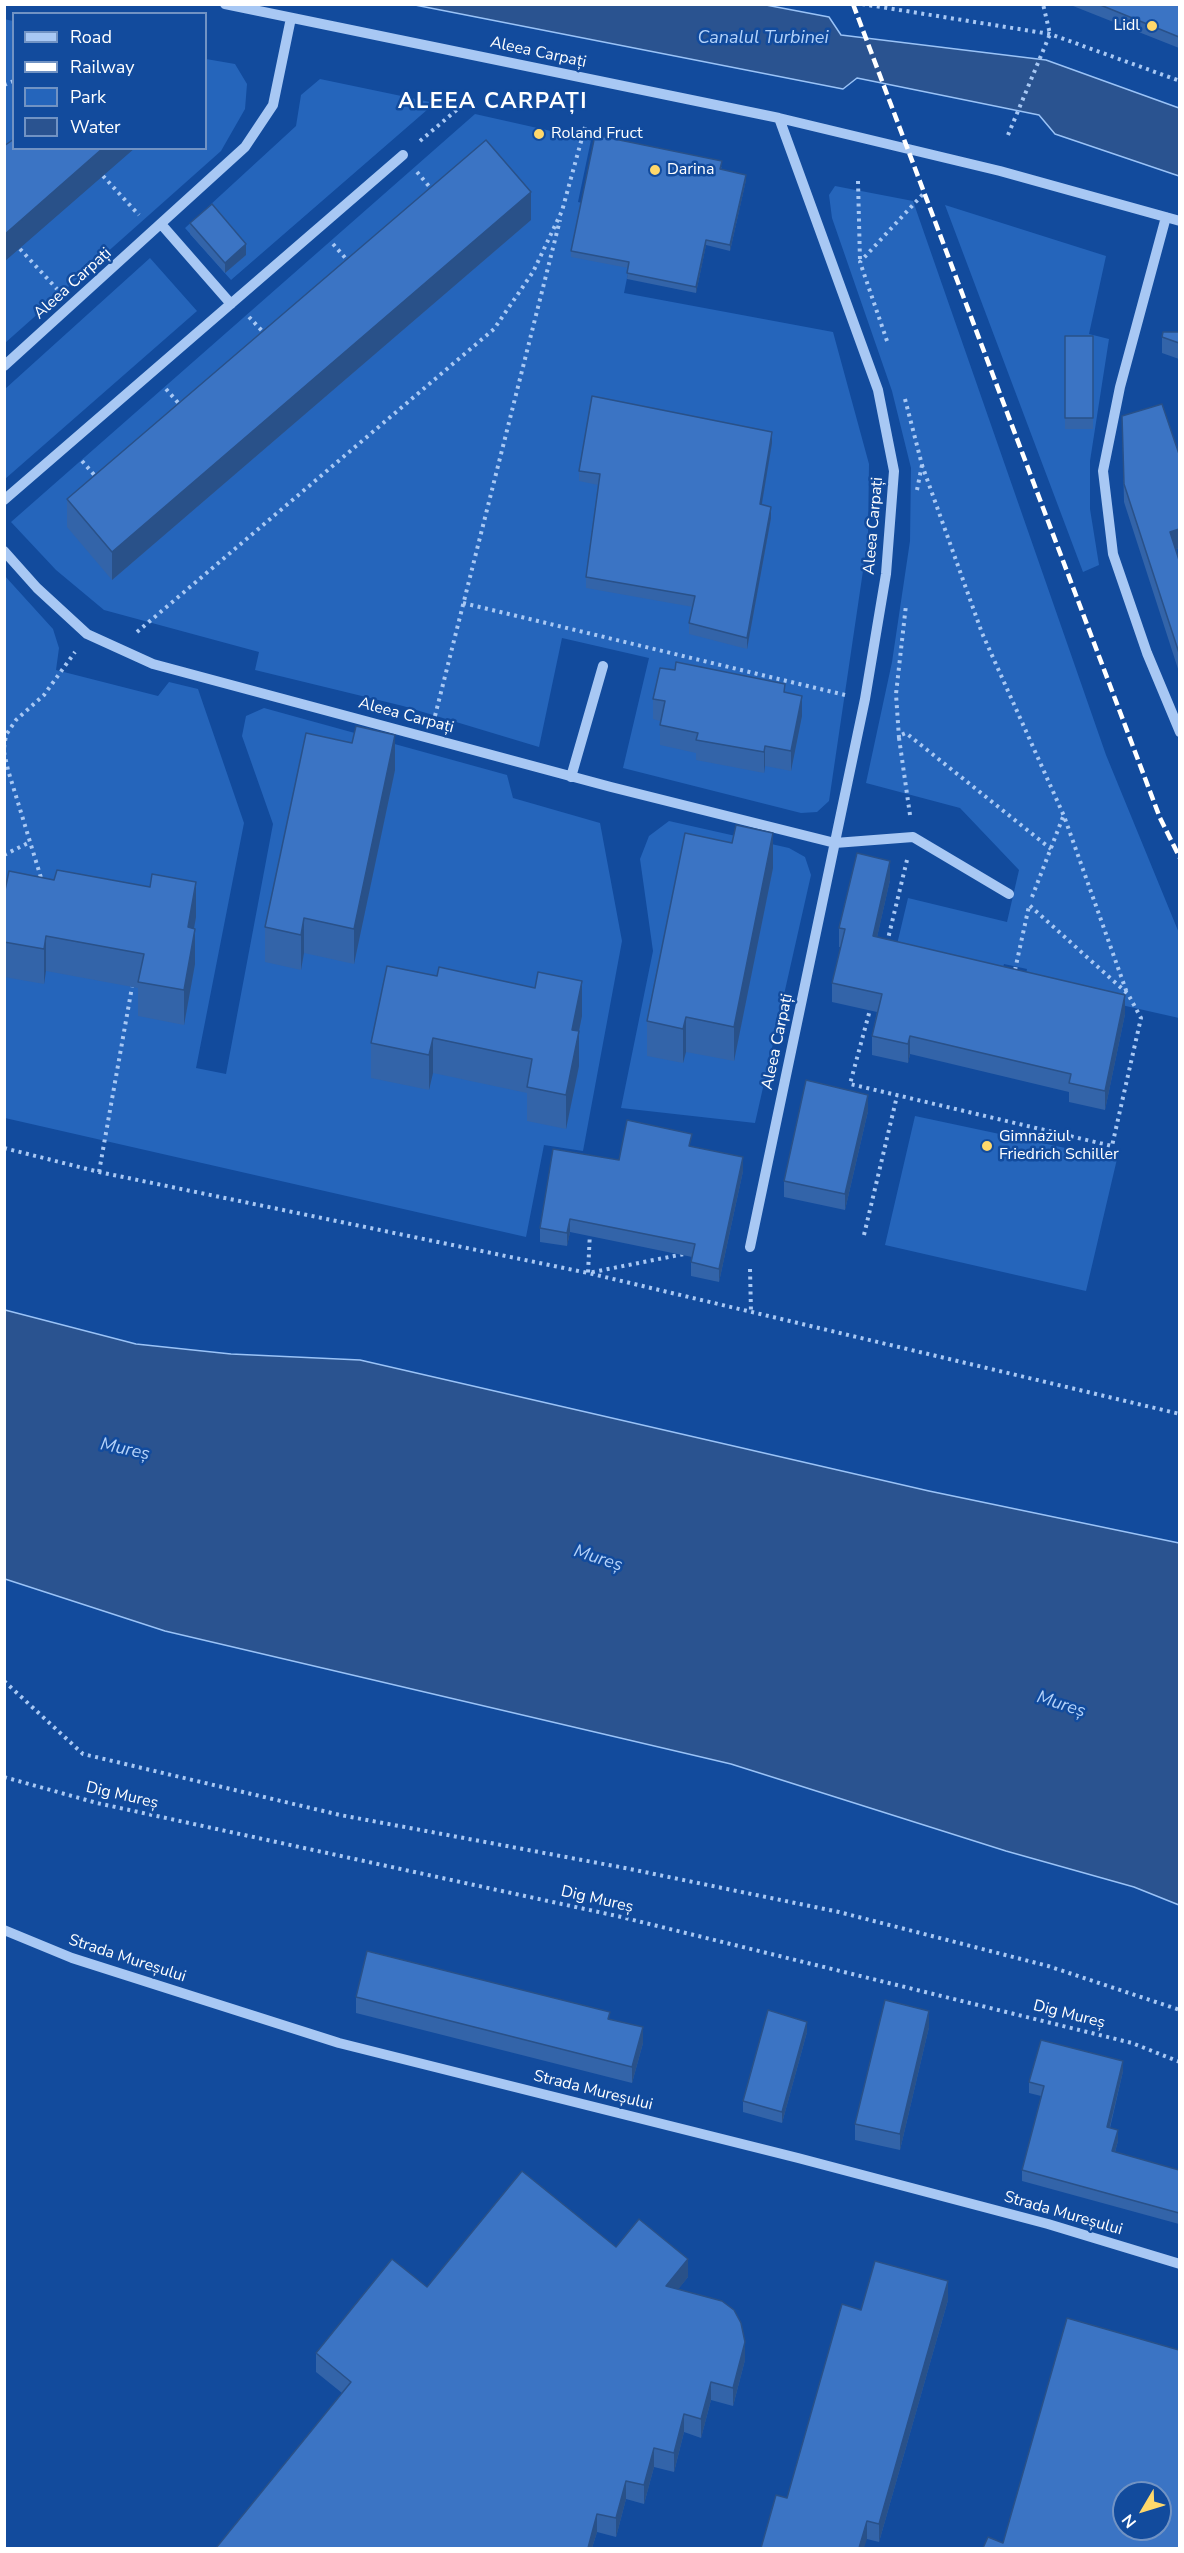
<!DOCTYPE html>
<html>
<head>
<meta charset="utf-8">
<style>
  body { margin:0 }
  #map { position:relative; width:1184px; height:2553px; overflow:hidden; background:#124b9d; font-family:"Nunito Sans",sans-serif }
  canvas { display:block }
  .frame { position:absolute; inset:0; border:6px solid #fff; pointer-events:none }
  .legend { position:absolute; left:12px; top:12px; width:195px; height:138px; box-sizing:border-box; background:#124b9d; border:2px solid #7193c4; margin:0; padding:8px 10px; list-style:none; font-size:18px; color:#fff }
  .legend li { display:flex; align-items:center; gap:12px; height:30px }
  .legend b { width:30px; border:2px solid #7193c4 }
  .north { position:absolute; left:1112px; top:2481px; width:60px; height:60px; box-sizing:border-box; background:#124b9d; border:2px solid #7193c4; border-radius:50%; rotate:232deg; font-size:16px; font-weight:700; line-height:24px; text-align:center; color:#fff }
  .north::after { content:''; display:block; margin:auto; width:21px; height:27px; background:#ffd86b; clip-path:polygon(50% 0,100% 100%,50% 72%,0 100%) }
</style>
</head>
<body>
<div id="map">
<canvas width="1184" height="2553"></canvas>
<div class="frame"></div>
<ul class="legend">
<li><b style="height:8px;background:#a8c8f4"></b>Road</li>
<li><b style="height:8px;background:#fff"></b>Railway</li>
<li><b style="height:16px;background:#2565bb"></b>Park</li>
<li><b style="height:16px;background:#2a5390"></b>Water</li>
</ul>
<div class="north">N</div>
</div>
<script>
const ctx = document.querySelector('canvas').getContext('2d');
ctx.lineJoin = 'round';
function paint(path, color) { ctx.fillStyle = color; ctx.fill(path, 'evenodd'); }
const shape = rows => new Path2D(rows.map(r => 'M' + r).join(''));
function trace(path, color, width, dash) { ctx.strokeStyle = color; ctx.lineWidth = width; ctx.lineCap = dash ? 'butt' : 'round'; ctx.setLineDash(dash || []); ctx.stroke(path); }
function drawText(font, color, halo, rows, align = 'center') {
  ctx.font = font + ' "Nunito Sans",sans-serif'; ctx.lineWidth = 5; ctx.setLineDash([]); ctx.textBaseline = 'middle'; ctx.strokeStyle = halo; ctx.fillStyle = color; for (const [text, x, y, turn = 0] of rows) {
    ctx.save(); ctx.translate(x, y); ctx.rotate((+turn || 0) * Math.PI / 180); ctx.textAlign = isNaN(turn) ? turn : align; if (halo) ctx.strokeText(text, 0, 0); ctx.fillText(text, 0, 0); ctx.restore();
  }
}
const green = shape([
  [4,19,13,21,14,148,206,148,206,59,235,64,247,84,245,109,221,151,5,343],
  [320,79,435,103,231,280,185,228,296,126,301,95],
  [475,114,591,140,578,202,582,203,629,268,624,293,833,332,869,464,868,537,829,801,817,812,801,813,623,768,649,658,562,638,539,747,403,706,255,670,259,652,104,610,56,570,11,522],
  [835,186,913,201,1106,755,1179,933,1179,1018,1024,983,1027,969,1004,964,1000,978,895,953,908,898,1007,922,1019,870,960,808,866,783,892,662,910,541,911,468,892,391,832,218,829,195],
  [945,205,1106,256,1089,334,1109,339,1090,461,1090,509,1099,565,1083,572],
  [150,258,197,311,5,479,5,389],
  [4,575,53,629,59,648,56,670,158,696,169,682,198,689,244,823,196,1068,226,1074,273,824,242,736,246,716,264,708,507,775,513,798,600,823,622,941,583,1151,544,1145,526,1237,5,1118],
  [669,821,789,848,805,857,811,875,755,1123,621,1108,653,951,640,859,649,836],
  [915,1116,1117,1159,1086,1291,885,1245]
]);
const water = shape([
  [415,5,766,5,829,17,841,35,1046,60,1179,108,1179,176,1055,134,1039,115,857,78,843,89,415,5],
  [5,1310,136,1344,231,1354,360,1360,929,1491,1179,1543,1179,1905,1134,1887,1006,1851,731,1764,165,1631,5,1579,5,1310]
]);
const path = shape([
  [862,4,1050,34,1180,81],
  [4,85,14,81],
  [1008,135,1050,34,1043,4],
  [420,141,466,102],
  [417,172,433,191],
  [103,176,139,215],
  [858,181,860,261],
  [333,244,348,261],
  [20,249,57,289],
  [249,317,264,333],
  [887,341,860,262,924,193],
  [166,389,181,406],
  [905,399,922,465,982,633,1064,816,1127,993],
  [82,461,97,478],
  [917,490,922,465],
  [463,603,845,695],
  [137,632,494,329,533,272,562,211,585,127],
  [435,716,560,220],
  [899,738,896,694,906,605],
  [4,748,6,735,16,720,44,695,75,652],
  [4,752,8,770,42,881],
  [910,815,899,738,901,735,906,733,1051,849],
  [4,855,30,842],
  [1032,897,1063,817],
  [887,943,907,860],
  [1015,970,1029,906],
  [871,1006,850,1084,1112,1146,1141,1018,1128,994,1028,904],
  [4,1148,99,1172,588,1273,1180,1414],
  [99,1172,132,987],
  [590,1232,588,1273,684,1254],
  [864,1235,897,1096],
  [750,1269,751,1312],
  [4,1681,83,1754,340,1815,625,1868,839,1912,1048,1966,1180,2010],
  [4,1777,97,1803,617,1916,1132,2043,1180,2062]
]);
const minor = shape([
  [225,4,779,118,1000,171,1180,221],
  [1166,217,1120,387,1103,471,1113,554,1147,653,1180,732],
  [161,224,231,304],
  [4,366,245,147,273,105,291,18],
  [4,500,403,155],
  [4,551,37,588,87,634,153,664,611,787,835,843,913,837,1009,894],
  [571,777,603,666],
  [750,1247,865,699,886,574,894,471,878,390,779,118],
  [4,1930,72,1958,339,2043,798,2158,1048,2224,1180,2264]
]);
const rail = shape([
  [853,4,1160,818,1180,858]
]);
const wall = shape([
  [1068,4,1179,4,1179,48],
  [722,167,721,169,746,180,730,251,706,245,696,293,627,279,628,268,571,257,571,251],
  [531,220,112,580,67,527,67,499],
  [190,223,246,255,225,273,190,234],
  [1179,332,1179,359,1162,353,1162,337],
  [1065,336,1093,336,1093,429,1065,429],
  [1122,416,1179,454,1179,548,1176,549,1179,560,1179,672,1124,502],
  [772,443,761,505,771,518,747,649,689,634,689,623,693,607,586,588,586,577,598,485,579,481,579,471],
  [785,693,802,716,791,771,765,766,764,773,696,760,696,753,660,745,660,721,653,719,653,699],
  [395,770,354,964,304,953,301,970,265,962,265,927],
  [773,868,734,1061,686,1052,683,1063,647,1056,647,1021],
  [890,880,877,937,1125,1014,1105,1110,1069,1102,1069,1092,910,1054,908,1063,872,1055,872,1036,877,1012,832,1002,832,983,841,947,839,947,839,928],
  [4,895,196,917,194,929,195,964,184,1025,138,1016,138,988,46,971,44,984,4,977],
  [437,976,582,1016,579,1031,579,1066,566,1129,527,1121,527,1093,433,1073,429,1090,371,1078,371,1043],
  [868,1111,845,1210,784,1197,784,1181],
  [692,1146,743,1171,719,1282,691,1276,691,1262,692,1257,570,1232,567,1246,540,1242,540,1228,619,1160],
  [356,1997,610,2019,643,2043,632,2083,356,2013],
  [929,2027,900,2150,855,2140,855,2124],
  [807,2032,782,2123,743,2112,743,2101],
  [1123,2071,1110,2128,1118,2141,1115,2152,1179,2170,1179,2224,1022,2181,1022,2170,1041,2096,1029,2093,1029,2082],
  [616,2247,688,2277,678,2289,745,2360,733,2406,711,2400,701,2438,684,2432,674,2472,654,2467,644,2504,626,2499,616,2537,597,2532,592,2548,216,2548,342,2393,316,2372,316,2353,427,2287],
  [948,2300,879,2542,867,2539,787,2498,861,2310]
]);
const shadedWall = shape([
  [103,148,135,148,4,262,4,235],
  [746,175,746,180,730,251,730,245],
  [531,192,531,220,112,580,112,552],
  [706,240,706,245,696,293,696,287],
  [246,244,246,255,225,273,225,263],
  [772,432,772,443,760,515,760,504],
  [771,507,771,518,747,649,747,638],
  [1179,529,1179,548,1170,551,1170,532],
  [802,696,802,716,791,771,791,751],
  [395,735,395,770,354,964,354,929],
  [765,746,765,766,764,773,764,752],
  [773,833,773,868,734,1061,734,1027],
  [890,861,890,880,873,955,873,936],
  [196,882,196,917,188,962,188,927],
  [304,918,304,953,301,970,301,935],
  [195,929,195,964,184,1025,184,990],
  [46,936,46,971,44,984,44,949],
  [582,981,582,1016,572,1065,572,1030],
  [1125,995,1125,1014,1105,1110,1105,1091],
  [686,1017,686,1052,683,1063,683,1029],
  [579,1031,579,1066,566,1129,566,1095],
  [910,1036,910,1054,908,1063,908,1044],
  [433,1038,433,1073,429,1090,429,1055],
  [868,1095,868,1111,845,1210,845,1194],
  [743,1157,743,1171,719,1282,719,1269],
  [570,1219,570,1232,567,1246,567,1233],
  [929,2011,929,2027,900,2150,900,2134],
  [807,2022,807,2032,782,2123,782,2112],
  [643,2027,643,2043,632,2083,632,2067],
  [1123,2061,1123,2071,1107,2138,1107,2127],
  [1118,2130,1118,2141,1112,2162,1112,2151],
  [688,2259,688,2277,666,2305,666,2286],
  [948,2281,948,2300,879,2542,879,2524],
  [745,2342,745,2360,733,2406,733,2388],
  [711,2382,711,2400,701,2438,701,2419],
  [684,2414,684,2432,674,2472,674,2453],
  [654,2448,654,2467,644,2504,644,2485],
  [626,2481,626,2499,616,2537,616,2518],
  [597,2514,597,2532,592,2548,588,2548],
  [867,2521,867,2539,864,2548,859,2548]
]);
const building = shape([
  [1098,4,1179,4,1179,37,1098,4],
  [595,135,722,161,720,169,746,175,730,245,706,240,696,287,627,273,629,262,571,251,595,135],
  [14,139,14,148,103,148,4,235,4,146,14,139],
  [486,140,531,192,112,552,67,499,486,140],
  [212,204,246,244,225,263,190,223,212,204],
  [1163,332,1179,332,1179,343,1162,337,1163,332],
  [1065,336,1093,336,1093,418,1065,418,1065,336],
  [592,396,772,432,760,504,771,507,747,638,689,623,695,596,586,577,600,474,579,471,592,396],
  [1162,404,1179,454,1179,529,1170,532,1179,560,1179,653,1124,484,1122,416,1162,404],
  [676,662,785,684,784,692,802,696,791,751,765,746,764,752,696,740,698,733,660,725,665,701,653,699,660,668,675,670,676,662],
  [356,726,395,735,354,929,304,918,301,935,265,927,306,733,352,743,356,726],
  [736,825,773,833,734,1027,686,1017,683,1029,647,1021,685,833,732,843,736,825],
  [857,853,890,861,873,936,1125,995,1105,1091,1069,1083,1071,1074,910,1036,908,1044,872,1036,882,994,832,983,845,929,839,928,857,853],
  [57,870,150,887,152,874,196,882,188,927,195,929,184,990,138,982,144,954,46,936,44,949,4,942,4,895,9,871,54,880,57,870],
  [387,966,437,976,439,967,535,988,538,972,582,981,572,1030,579,1031,566,1095,527,1087,532,1059,433,1038,429,1055,371,1043,387,966],
  [806,1080,868,1095,845,1194,784,1181,806,1080],
  [627,1120,692,1134,689,1146,743,1157,719,1269,691,1262,695,1244,570,1219,567,1233,540,1228,553,1149,619,1160,627,1120],
  [367,1951,610,2012,608,2019,643,2027,632,2067,356,1997,367,1951],
  [885,2000,929,2011,900,2134,855,2124,885,2000],
  [768,2010,807,2022,782,2112,743,2101,768,2010],
  [1041,2040,1123,2061,1107,2127,1118,2130,1112,2151,1179,2170,1179,2213,1022,2170,1044,2086,1029,2082,1041,2040],
  [522,2171,616,2247,639,2219,688,2259,666,2286,722,2301,734,2310,741,2323,745,2342,733,2388,711,2382,701,2419,684,2414,674,2453,654,2448,644,2485,626,2481,616,2518,597,2514,588,2548,216,2548,351,2382,316,2353,392,2259,427,2287,522,2171],
  [875,2261,948,2281,879,2524,867,2521,859,2548,761,2548,776,2495,787,2498,842,2304,861,2310,875,2261],
  [1067,2318,1179,2350,1179,2548,983,2548,988,2537,1003,2543,1067,2318],
  [1124,2493,1160,2493,1160,2529,1124,2529,1124,2493]
]);
const markers = [
  [1152,26,6,"#ffd86b"],
  [539,134,6,"#ffd86b"],
  [655,170,6,"#ffd86b"],
  [987,1146,6,"#ffd86b"]
];
const poiNames = [
  ["Lidl",1140,26,"right"],
  ["Roland Fruct",551,134],
  ["Darina",667,170],
  ["Gimnaziul",999,1137],
  ["Friedrich Schiller",999,1155]
];
const streetNames = [
  ["Aleea Carpați",538,53,12],
  ["Aleea Carpați",73,284,-42],
  ["Aleea Carpați",874,526,-85],
  ["Aleea Carpați",406,716,15],
  ["Aleea Carpați",778,1042,-78],
  ["Dig Mureș",122,1796,13],
  ["Dig Mureș",597,1900,13],
  ["Strada Mureșului",127,1959,18],
  ["Dig Mureș",1069,2015,14],
  ["Strada Mureșului",593,2091,14],
  ["Strada Mureșului",1063,2214,16]
];
const waterNames = [
  ["Canalul Turbinei",763,39],
  ["Mureș",125,1450,12],
  ["Mureș",598,1559,18],
  ["Mureș",1061,1705,18]
];
const districtNames = [
  ["ALEEA CARPAȚI",493,103]
];
paint(green, '#2565bb');
paint(water, '#2a5390');
trace(water, '#9ac3f7', 1.5);
trace(path, '#a8c8f4', 4, [3, 4.5]);
trace(minor, '#a8c8f4', 10);
trace(rail, '#fff', 4.5, [10, 4.5]);
paint(wall, '#3364a9');
paint(shadedWall, '#295189');
paint(building, '#3b74c4');
trace(building, '#295189', 1.5);
for (const [x, y, r, color] of markers) { const dot = new Path2D(); dot.arc(x, y, r, 0, 2 * Math.PI); ctx.fillStyle = color; ctx.fill(dot); trace(dot, '#124b9d', 2); }
drawText('16px', '#fff', '#124b9d', poiNames, 'left');
drawText('16px', '#fff', '#124b9d', streetNames);
drawText('italic 18px', '#b5d3fa', '#124b9d', waterNames);
ctx.letterSpacing = '1.5px';
drawText('bold 22px', '#fff', '#124b9d', districtNames);
ctx.letterSpacing = '0px';
</script>
</body>
</html>
